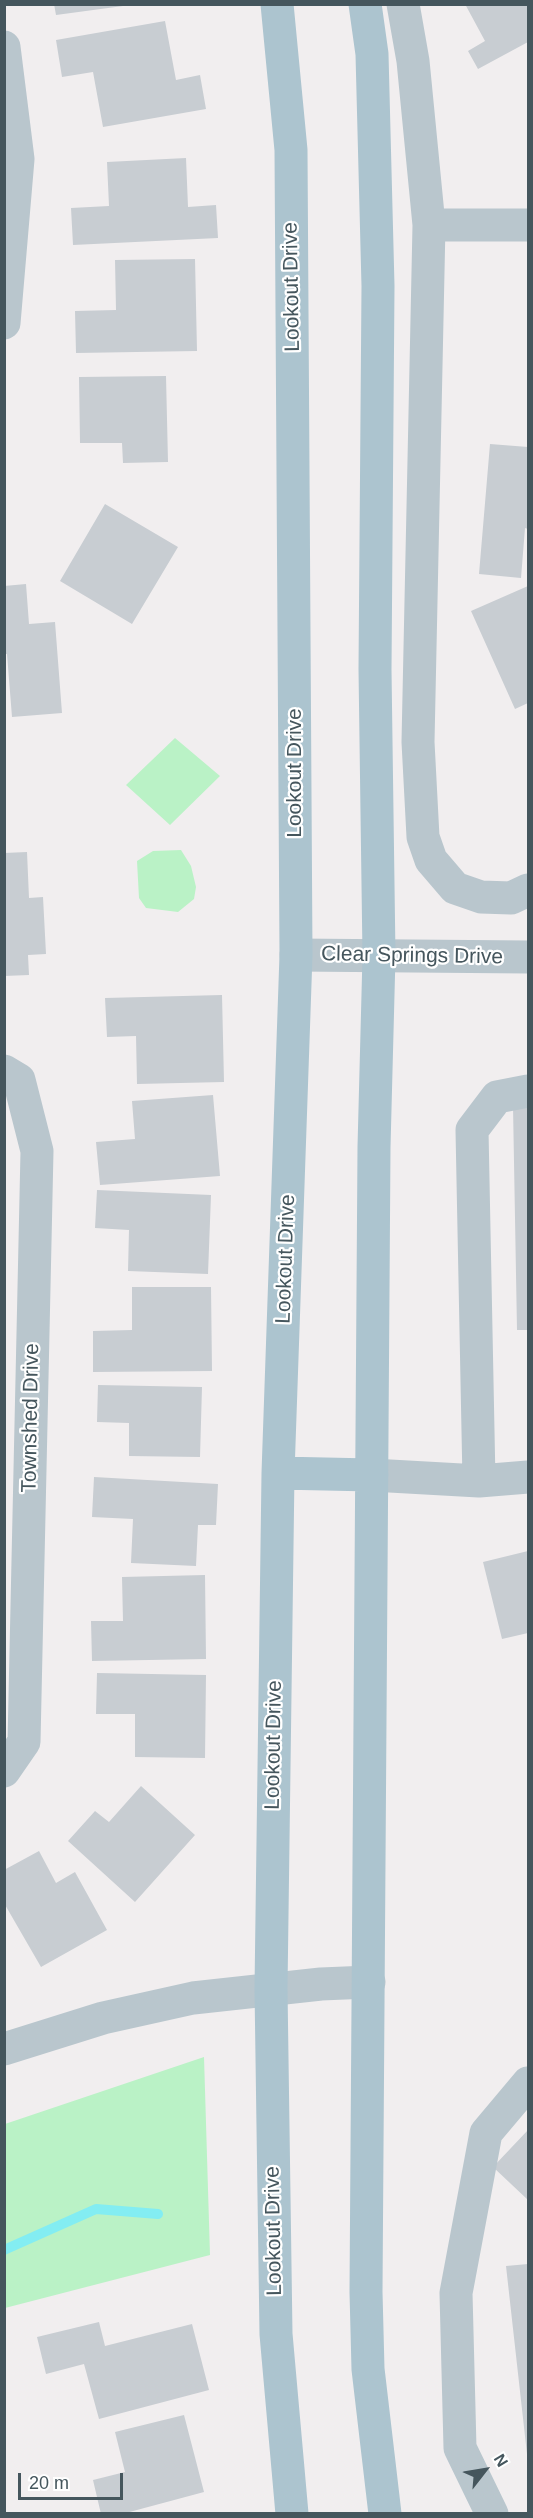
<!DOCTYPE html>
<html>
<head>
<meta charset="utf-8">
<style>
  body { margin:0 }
  #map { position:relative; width:533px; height:2518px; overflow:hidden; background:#f1eeef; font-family:Arial,sans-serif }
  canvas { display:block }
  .frame { position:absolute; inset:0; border:6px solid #45565d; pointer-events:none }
  .north { position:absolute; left:455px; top:2440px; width:60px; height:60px; -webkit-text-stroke:4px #fff; paint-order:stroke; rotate:59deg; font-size:16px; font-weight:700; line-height:24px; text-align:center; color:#45565d }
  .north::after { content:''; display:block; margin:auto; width:21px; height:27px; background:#45565d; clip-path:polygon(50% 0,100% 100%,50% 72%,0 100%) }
  .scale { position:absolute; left:18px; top:2473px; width:105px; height:27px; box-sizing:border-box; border:3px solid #45565d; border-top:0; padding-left:8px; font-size:18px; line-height:21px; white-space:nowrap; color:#45565d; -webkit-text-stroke:4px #fff; paint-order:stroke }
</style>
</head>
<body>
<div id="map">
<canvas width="533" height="2518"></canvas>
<div class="frame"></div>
<div class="north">N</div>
<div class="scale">20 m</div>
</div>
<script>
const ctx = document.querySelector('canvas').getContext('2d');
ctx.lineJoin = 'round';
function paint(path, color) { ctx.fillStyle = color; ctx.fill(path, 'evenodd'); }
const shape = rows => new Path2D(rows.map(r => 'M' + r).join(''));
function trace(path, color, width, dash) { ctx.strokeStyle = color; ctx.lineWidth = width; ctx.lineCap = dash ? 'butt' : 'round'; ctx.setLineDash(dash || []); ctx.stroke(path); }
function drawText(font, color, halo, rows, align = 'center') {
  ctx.font = font + ' Arial,sans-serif'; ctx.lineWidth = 4.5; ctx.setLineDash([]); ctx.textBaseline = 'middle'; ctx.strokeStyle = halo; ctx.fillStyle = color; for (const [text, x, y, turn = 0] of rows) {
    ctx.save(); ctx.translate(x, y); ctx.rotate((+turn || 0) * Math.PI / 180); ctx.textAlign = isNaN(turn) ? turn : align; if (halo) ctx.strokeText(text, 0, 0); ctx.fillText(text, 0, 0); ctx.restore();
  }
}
const green = shape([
  [175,738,220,776,170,825,126,785],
  [181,850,191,866,196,887,194,899,178,912,146,908,139,898,137,861,153,851],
  [204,2057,210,2255,5,2308,5,2124]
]);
const stream = shape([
  [4,2250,96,2209,158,2214]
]);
const building = shape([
  [54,4,123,4,123,6,56,15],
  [465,4,528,4,528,42,478,69,468,51,485,41],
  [165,21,176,80,200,75,206,109,103,127,93,72,62,77,56,40],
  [186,158,188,207,216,205,218,238,73,245,71,208,109,206,107,162],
  [195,259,197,351,76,353,75,311,116,310,115,260],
  [166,376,168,462,123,463,122,443,80,443,79,377],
  [490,444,528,447,528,529,525,528,521,578,479,574],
  [105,504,178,547,132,624,60,581],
  [26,584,29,624,55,622,62,713,12,717,7,654,4,654,4,586],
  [528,586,528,703,515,709,471,611],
  [27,852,29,898,43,897,46,954,28,955,29,975,4,976,4,853],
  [222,995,224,1082,137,1084,136,1036,107,1037,105,998],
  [213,1095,220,1176,100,1185,96,1142,135,1139,132,1101],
  [513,1106,528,1106,528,1330,517,1330],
  [97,1190,211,1195,208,1274,128,1271,129,1230,95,1228],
  [132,1287,211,1287,212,1371,93,1372,93,1331,132,1330],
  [98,1385,202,1387,200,1457,129,1456,129,1423,97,1422],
  [94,1477,218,1484,216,1525,198,1525,196,1566,131,1563,133,1519,92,1517],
  [528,1551,528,1633,502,1639,483,1562],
  [205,1575,206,1659,92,1661,91,1621,123,1621,122,1577],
  [97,1673,206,1675,205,1758,135,1757,135,1714,96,1714],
  [141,1786,195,1835,135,1902,68,1841,95,1811,109,1822],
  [39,1851,56,1883,75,1872,107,1930,41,1967,4,1903,4,1870],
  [528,2130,528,2200,493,2167],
  [528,2264,528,2454,527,2454,506,2266],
  [99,2322,105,2346,192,2324,209,2390,99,2419,84,2364,46,2374,37,2337],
  [184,2415,204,2492,122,2514,101,2514,93,2480,125,2472,115,2432]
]);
const minor = shape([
  [403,4,413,61,429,225,418,742,423,837,431,860,455,888,481,897,511,898,528,890],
  [4,47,18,159,4,323],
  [429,225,528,225],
  [296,955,528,957],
  [4,1071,19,1080,37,1151,24,1742,4,1771],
  [372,1475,479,1481,528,1477],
  [479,1481,472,1130,497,1097,528,1091],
  [4,2049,103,2018,193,1998,321,1984,369,1982],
  [492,2514,460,2448,456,2293,486,2133,528,2083]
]);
const major = shape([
  [277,4,291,150,296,955,278,1473,271,1989,276,2334,292,2514],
  [365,4,372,54,378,286,375,669,379,956,374,1147,366,2292,368,2369,385,2514],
  [278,1473,372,1475]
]);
const streetNames = [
  ["Lookout Drive",292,287,-91],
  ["Lookout Drive",295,773,-90],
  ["Clear Springs Drive",412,956,1],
  ["Lookout Drive",286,1259,-88],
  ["Townshed Drive",31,1418,-89],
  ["Lookout Drive",274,1745,-89],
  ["Lookout Drive",274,2231,-91]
];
paint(green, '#baf2c6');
trace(stream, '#83edf2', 10);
paint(building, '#c8cdd2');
trace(minor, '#b9c6cd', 33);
trace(major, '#acc4cf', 33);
drawText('21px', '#45565d', '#fff', streetNames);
</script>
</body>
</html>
